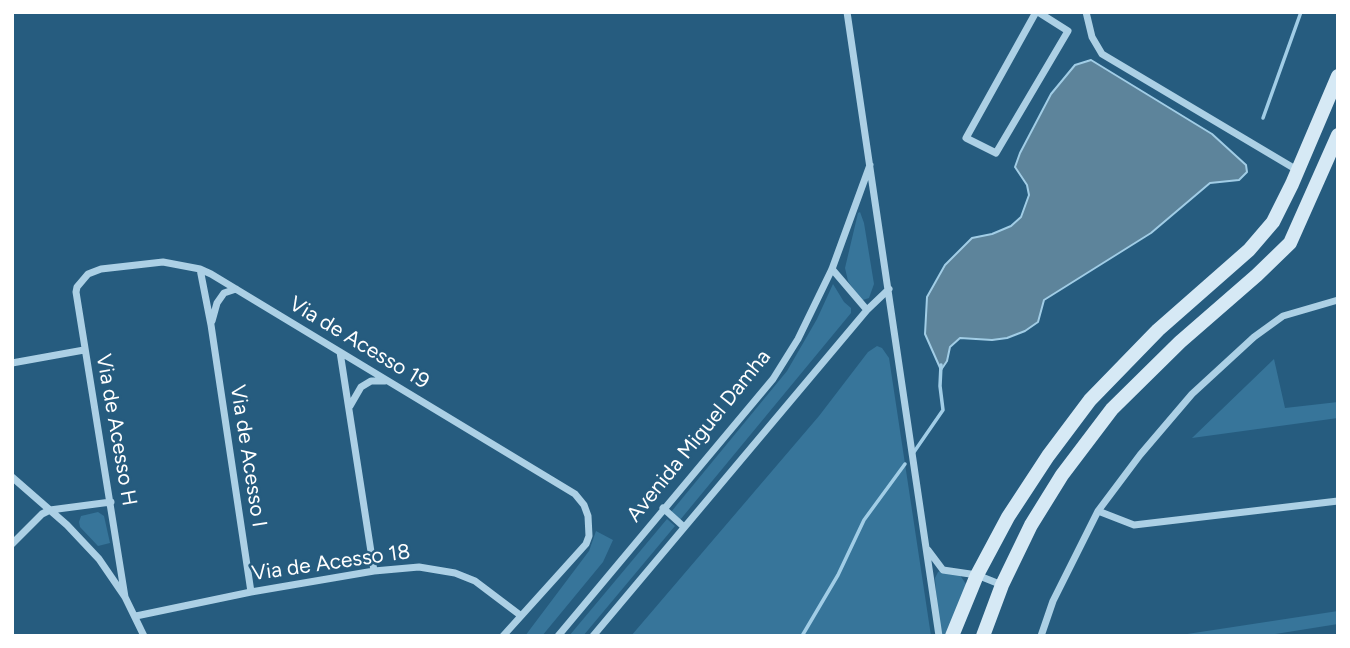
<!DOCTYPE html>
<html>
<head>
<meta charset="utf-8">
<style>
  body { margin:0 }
  #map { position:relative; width:1350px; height:648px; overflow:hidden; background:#265c7f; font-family:Figtree,sans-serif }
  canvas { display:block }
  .frame { position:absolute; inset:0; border:14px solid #fff; pointer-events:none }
</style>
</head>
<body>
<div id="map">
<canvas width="1350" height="648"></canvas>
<div class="frame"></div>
</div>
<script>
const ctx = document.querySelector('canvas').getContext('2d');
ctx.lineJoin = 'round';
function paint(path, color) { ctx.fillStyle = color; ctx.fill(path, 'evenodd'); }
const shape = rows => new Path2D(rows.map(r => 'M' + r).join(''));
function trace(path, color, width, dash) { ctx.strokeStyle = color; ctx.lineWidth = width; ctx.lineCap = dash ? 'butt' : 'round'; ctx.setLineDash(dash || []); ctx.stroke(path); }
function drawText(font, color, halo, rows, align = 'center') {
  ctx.font = font + ' Figtree,sans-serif'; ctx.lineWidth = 5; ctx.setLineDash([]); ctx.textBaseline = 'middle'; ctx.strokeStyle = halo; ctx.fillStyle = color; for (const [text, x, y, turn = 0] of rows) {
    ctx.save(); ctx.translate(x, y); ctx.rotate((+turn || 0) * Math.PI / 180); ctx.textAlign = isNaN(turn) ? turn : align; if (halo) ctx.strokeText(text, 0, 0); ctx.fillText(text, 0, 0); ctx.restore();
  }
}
const green = shape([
  [860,212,864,223,874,284,869,298,863,300,860,299,848,281,845,268,858,213],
  [833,284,844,302,851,308,851,313,680,520,671,512,787,371,817,319],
  [877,346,882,348,889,358,931,636,631,636,819,416,868,352],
  [1274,359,1285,408,1338,402,1338,418,1192,438],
  [98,512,104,516,110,543,98,546,80,527,79,522,81,516],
  [667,519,675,526,583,636,569,636],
  [596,531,613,540,603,562,542,636,525,636,589,551],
  [942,570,957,571,966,584,949,636,944,636,939,631,935,578,938,572],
  [1338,611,1338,624,1263,636,1174,636]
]);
const water = shape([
  [1091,60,1212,134,1246,165,1247,172,1239,180,1210,183,1151,233,1044,300,1038,322,1025,331,1007,338,992,340,960,338,950,347,947,361,941,370,925,334,927,297,945,265,972,238,992,234,1011,226,1021,217,1029,195,1027,185,1015,167,1020,153,1051,94,1075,65,1091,60]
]);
const stream = shape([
  [1263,118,1301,12],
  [914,452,943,410,940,386,941,365],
  [802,636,838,575,864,520,905,464]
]);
const street = shape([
  [847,12,939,636],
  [1036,12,966,138,996,153,1068,31,1038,12],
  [1086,12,1092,37,1102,54,1297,170],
  [200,269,211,325,251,592],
  [832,269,867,310],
  [212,321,217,303,224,293,236,289],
  [340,352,374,571],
  [12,363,84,350],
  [350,406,361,387,371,381,385,381],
  [12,477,67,525,99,559,125,597,144,636],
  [663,508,684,527],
  [1098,511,1134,525,1338,501],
  [12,544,42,514,50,510,111,502],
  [928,550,943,570,977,575,1002,585],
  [125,597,76,292,77,287,88,274,101,269,163,262,200,269,211,274,575,494,584,505,588,516,589,536,586,544,503,636],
  [136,616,251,592,374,571,419,567,455,573,475,581,520,615],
  [558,636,773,379,798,339,832,269,870,165],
  [593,636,867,310,889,289],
  [1041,636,1053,601,1098,511,1140,455,1192,394,1254,337,1283,316,1338,300]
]);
const secondary = shape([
  [952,636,977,575,1008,517,1048,456,1090,400,1158,330,1249,250,1273,222,1292,184,1338,76],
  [983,636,1002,585,1031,525,1062,475,1112,409,1180,342,1257,275,1290,243,1338,135]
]);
const streetNames = [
  ["Via de Acesso 19",359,343,31],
  ["Via de Acesso H",116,430,80],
  ["Avenida Miguel Damha",699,436,-51],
  ["Via de Acesso I",248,456,81],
  ["Via de Acesso 18",331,563,-8]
];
paint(green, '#37759a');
paint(water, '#5d849b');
trace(water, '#a1cde6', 2);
trace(stream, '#a1cde6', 3.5);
trace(street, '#acd0e5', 7);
trace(secondary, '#d6e9f5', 14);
drawText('21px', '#fff', '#265c7f', streetNames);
</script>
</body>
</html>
